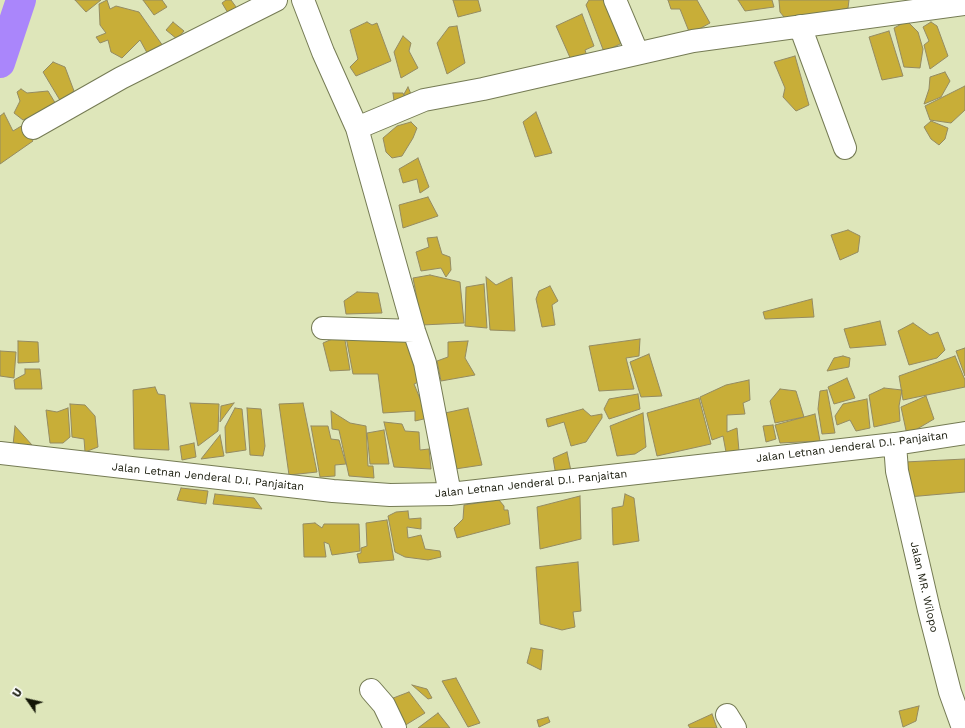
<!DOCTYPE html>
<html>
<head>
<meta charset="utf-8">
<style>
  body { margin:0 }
  #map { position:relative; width:965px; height:728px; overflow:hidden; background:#dee6ba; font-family:"Work Sans",sans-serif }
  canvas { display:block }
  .north { position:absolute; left:8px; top:680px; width:40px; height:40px; -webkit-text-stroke:3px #fff; paint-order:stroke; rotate:304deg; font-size:11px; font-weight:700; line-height:16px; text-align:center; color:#131506 }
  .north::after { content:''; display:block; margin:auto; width:14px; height:18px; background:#131506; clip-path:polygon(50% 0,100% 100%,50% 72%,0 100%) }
</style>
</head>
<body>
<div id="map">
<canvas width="965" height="728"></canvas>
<div class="north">U</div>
</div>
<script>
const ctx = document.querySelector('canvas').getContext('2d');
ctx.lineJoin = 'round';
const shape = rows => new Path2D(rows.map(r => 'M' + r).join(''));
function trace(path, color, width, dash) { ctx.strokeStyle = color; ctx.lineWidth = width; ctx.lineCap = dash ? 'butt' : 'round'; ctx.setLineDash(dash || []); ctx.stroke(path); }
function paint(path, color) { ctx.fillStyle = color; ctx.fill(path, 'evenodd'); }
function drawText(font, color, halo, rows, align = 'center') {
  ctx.font = font + ' "Work Sans",sans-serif'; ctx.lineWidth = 3; ctx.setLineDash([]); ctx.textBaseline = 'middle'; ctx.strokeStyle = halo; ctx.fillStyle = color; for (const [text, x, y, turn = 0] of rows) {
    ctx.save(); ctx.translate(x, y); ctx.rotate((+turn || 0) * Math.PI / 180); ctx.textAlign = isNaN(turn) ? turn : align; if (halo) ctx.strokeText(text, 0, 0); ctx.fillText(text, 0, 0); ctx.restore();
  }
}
const river = shape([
  [0,63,21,0]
]);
const building = shape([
  [75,0,101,0,86,12,75,0],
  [107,0,110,9,116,6,139,12,163,46,151,60,140,40,122,58,111,52,108,40,100,43,96,37,106,33,100,25,99,4,107,0],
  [143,0,162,0,167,7,154,15,143,0],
  [226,0,231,0,239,11,231,18,222,3,226,0],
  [453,0,478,0,481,11,458,17,453,0],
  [612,0,624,42,604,52,586,5,589,0,612,0],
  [668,0,697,0,710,23,690,34,680,9,671,9,668,0],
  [738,0,772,0,774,7,745,11,738,0],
  [779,0,849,0,848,8,788,22,780,12,779,0],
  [582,14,594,46,585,50,588,59,572,62,556,26,582,14],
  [907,21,918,32,923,49,920,68,904,67,894,28,907,21],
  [173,22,184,31,177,39,166,30,173,22],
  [367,22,372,25,377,23,391,61,356,76,350,67,358,59,350,30,367,22],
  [931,22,937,26,948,56,930,69,924,45,929,41,923,27,931,22],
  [457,26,465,63,447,74,437,43,449,27,457,26],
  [889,31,903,76,882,80,869,37,889,31],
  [403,36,411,43,409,51,418,68,401,78,394,52,403,36],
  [795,56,809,105,796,111,783,97,785,88,774,62,795,56],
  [53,62,65,67,74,91,61,102,43,72,53,62],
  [945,72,950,81,941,97,924,104,929,89,930,77,945,72],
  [965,86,965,110,951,123,930,120,925,106,965,86],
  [408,87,414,101,407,103,404,94,408,87],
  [21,89,27,93,48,91,57,106,23,120,14,113,20,101,17,92,21,89],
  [393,93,403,93,406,102,399,105,394,101,393,93],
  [536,112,552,153,535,157,523,122,536,112],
  [4,113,13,131,23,125,33,141,0,164,0,116,4,113],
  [931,121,948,128,945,139,939,145,931,139,924,127,931,121],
  [411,122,417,128,413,138,402,156,392,158,386,152,383,138,397,126,411,122],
  [418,158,429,187,420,193,417,179,403,183,399,169,418,158],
  [428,197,438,216,403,228,399,205,428,197],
  [848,230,860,236,858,252,840,260,831,235,848,230],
  [437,237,442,254,450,257,451,270,446,277,441,268,421,271,416,252,429,247,427,238,437,237],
  [430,275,460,282,464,323,422,325,413,278,430,275],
  [486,277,496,285,512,277,515,331,490,330,486,277],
  [484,284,487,328,465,326,466,287,484,284],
  [550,286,558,301,552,305,555,325,542,327,536,299,539,291,550,286],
  [357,292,378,293,382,313,346,314,344,301,357,292],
  [812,299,814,317,765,319,763,312,812,299],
  [880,321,886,345,850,348,844,329,880,321],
  [913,323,930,335,938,332,945,350,937,358,909,365,898,331,913,323],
  [344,334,350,370,330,371,323,343,344,334],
  [413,335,423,380,414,384,428,418,415,421,415,411,383,413,378,374,353,374,346,337,413,335],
  [640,339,639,356,626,358,634,389,599,391,589,346,640,339],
  [18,341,38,342,39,362,18,363,18,341],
  [468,341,465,358,475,375,441,381,437,361,448,357,448,342,468,341],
  [965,348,965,376,956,351,965,348],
  [0,351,16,352,14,378,0,376,0,351],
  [649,354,662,396,641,397,630,362,649,354],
  [843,356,850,358,849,367,827,371,834,358,843,356],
  [955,356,965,380,965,387,903,400,899,376,955,356],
  [25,369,40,369,42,389,15,389,14,380,25,374,25,369],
  [847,378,855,398,834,404,828,387,847,378],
  [749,380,750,400,743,403,745,414,727,415,727,432,737,428,739,451,726,452,723,436,712,440,700,397,726,385,749,380],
  [155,387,158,394,165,395,169,450,134,449,133,390,155,387],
  [884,388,902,390,899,406,900,421,874,427,869,395,884,388],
  [780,389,796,391,804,417,775,423,770,401,780,389],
  [827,390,835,433,822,434,818,409,820,391,827,390],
  [638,394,640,409,609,419,604,409,609,399,638,394],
  [926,396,934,419,907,435,901,407,926,396],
  [699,398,711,444,657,456,647,413,699,398],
  [867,399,870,428,856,431,850,420,837,425,835,416,843,404,867,399],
  [190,403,219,404,218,431,198,446,190,403],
  [234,403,220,422,221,406,234,403],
  [303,403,317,472,289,475,279,404,303,403],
  [70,404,85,405,95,416,98,447,85,452,84,439,72,437,70,404],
  [68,408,70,437,63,443,50,443,46,410,57,412,68,408],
  [235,408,242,409,246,450,226,453,225,427,235,408],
  [247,408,261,409,265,446,263,456,250,455,247,408],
  [468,408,482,465,455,469,445,413,468,408],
  [583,409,591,416,602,414,602,418,586,442,571,446,564,422,548,427,546,419,583,409],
  [331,411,350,423,366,426,368,466,373,466,374,478,349,476,339,430,332,429,331,411],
  [643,413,646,447,635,454,617,456,610,426,643,413],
  [815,414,820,441,780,443,775,425,815,414],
  [384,422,402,424,405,431,419,432,420,450,429,449,431,469,394,467,384,422],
  [773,425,776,439,766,442,763,426,773,425],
  [15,426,32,445,13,445,15,426],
  [311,426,328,426,331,439,339,440,346,464,335,465,335,476,320,477,311,426],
  [384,430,389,464,370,464,367,433,384,430],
  [220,435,224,456,201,459,220,435],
  [194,443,196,457,182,460,180,446,194,443],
  [567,452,571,471,556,476,553,458,567,452],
  [965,459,965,492,908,497,905,462,965,459],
  [181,488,208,491,206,504,177,500,181,488],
  [215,494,254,498,262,509,213,504,215,494],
  [625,494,634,498,639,541,613,545,612,508,623,506,625,494],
  [580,496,581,539,540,549,537,507,580,496],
  [499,500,504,506,504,510,508,510,510,524,457,538,454,528,463,519,464,505,499,500],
  [408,511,409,519,421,518,421,529,407,527,408,538,421,535,425,549,440,551,441,557,428,560,405,557,395,552,388,516,396,512,408,511],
  [387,520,394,560,359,563,357,554,361,553,361,548,367,546,366,523,387,520],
  [315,523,322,528,324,524,359,524,360,551,332,555,329,544,324,542,326,557,304,557,303,524,315,523],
  [578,562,581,611,573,612,575,627,562,630,540,624,536,567,578,562],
  [531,648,543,650,541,670,527,663,531,648],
  [456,678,480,723,468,727,442,681,456,678],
  [412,685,427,689,432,698,428,699,412,685],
  [409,692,425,713,404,726,388,700,409,692],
  [919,706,916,721,903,727,899,711,919,706],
  [438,713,450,728,418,728,438,713],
  [712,714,717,728,690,728,688,725,712,714],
  [548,717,550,722,539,727,537,720,548,717]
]);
const minor = shape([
  [303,0,323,52,357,128,414,331,425,363,450,494],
  [615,0,637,52],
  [800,26,845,148],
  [33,128,121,78,276,0],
  [357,128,424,100,483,89,693,41,965,4],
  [323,328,414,331],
  [895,444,897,471,929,610,950,692,963,728],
  [0,453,333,491,390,495,450,494,895,444,965,433],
  [371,690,384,705,395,728],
  [727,715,735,728]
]);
const streetNames = [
  ["Jalan Letnan Jenderal D.I. Panjaitan",852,447,-7],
  ["Jalan Letnan Jenderal D.I. Panjaitan",208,477,6],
  ["Jalan Letnan Jenderal D.I. Panjaitan",531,484,-6],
  ["Jalan MR. Wilopo",924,587,77]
];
trace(river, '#aa86fb', 30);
paint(building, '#c8ae38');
trace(building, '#948b62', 1);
trace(minor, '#757b54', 24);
trace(minor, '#fff', 22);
drawText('11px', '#131506', '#fff', streetNames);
</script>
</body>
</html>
